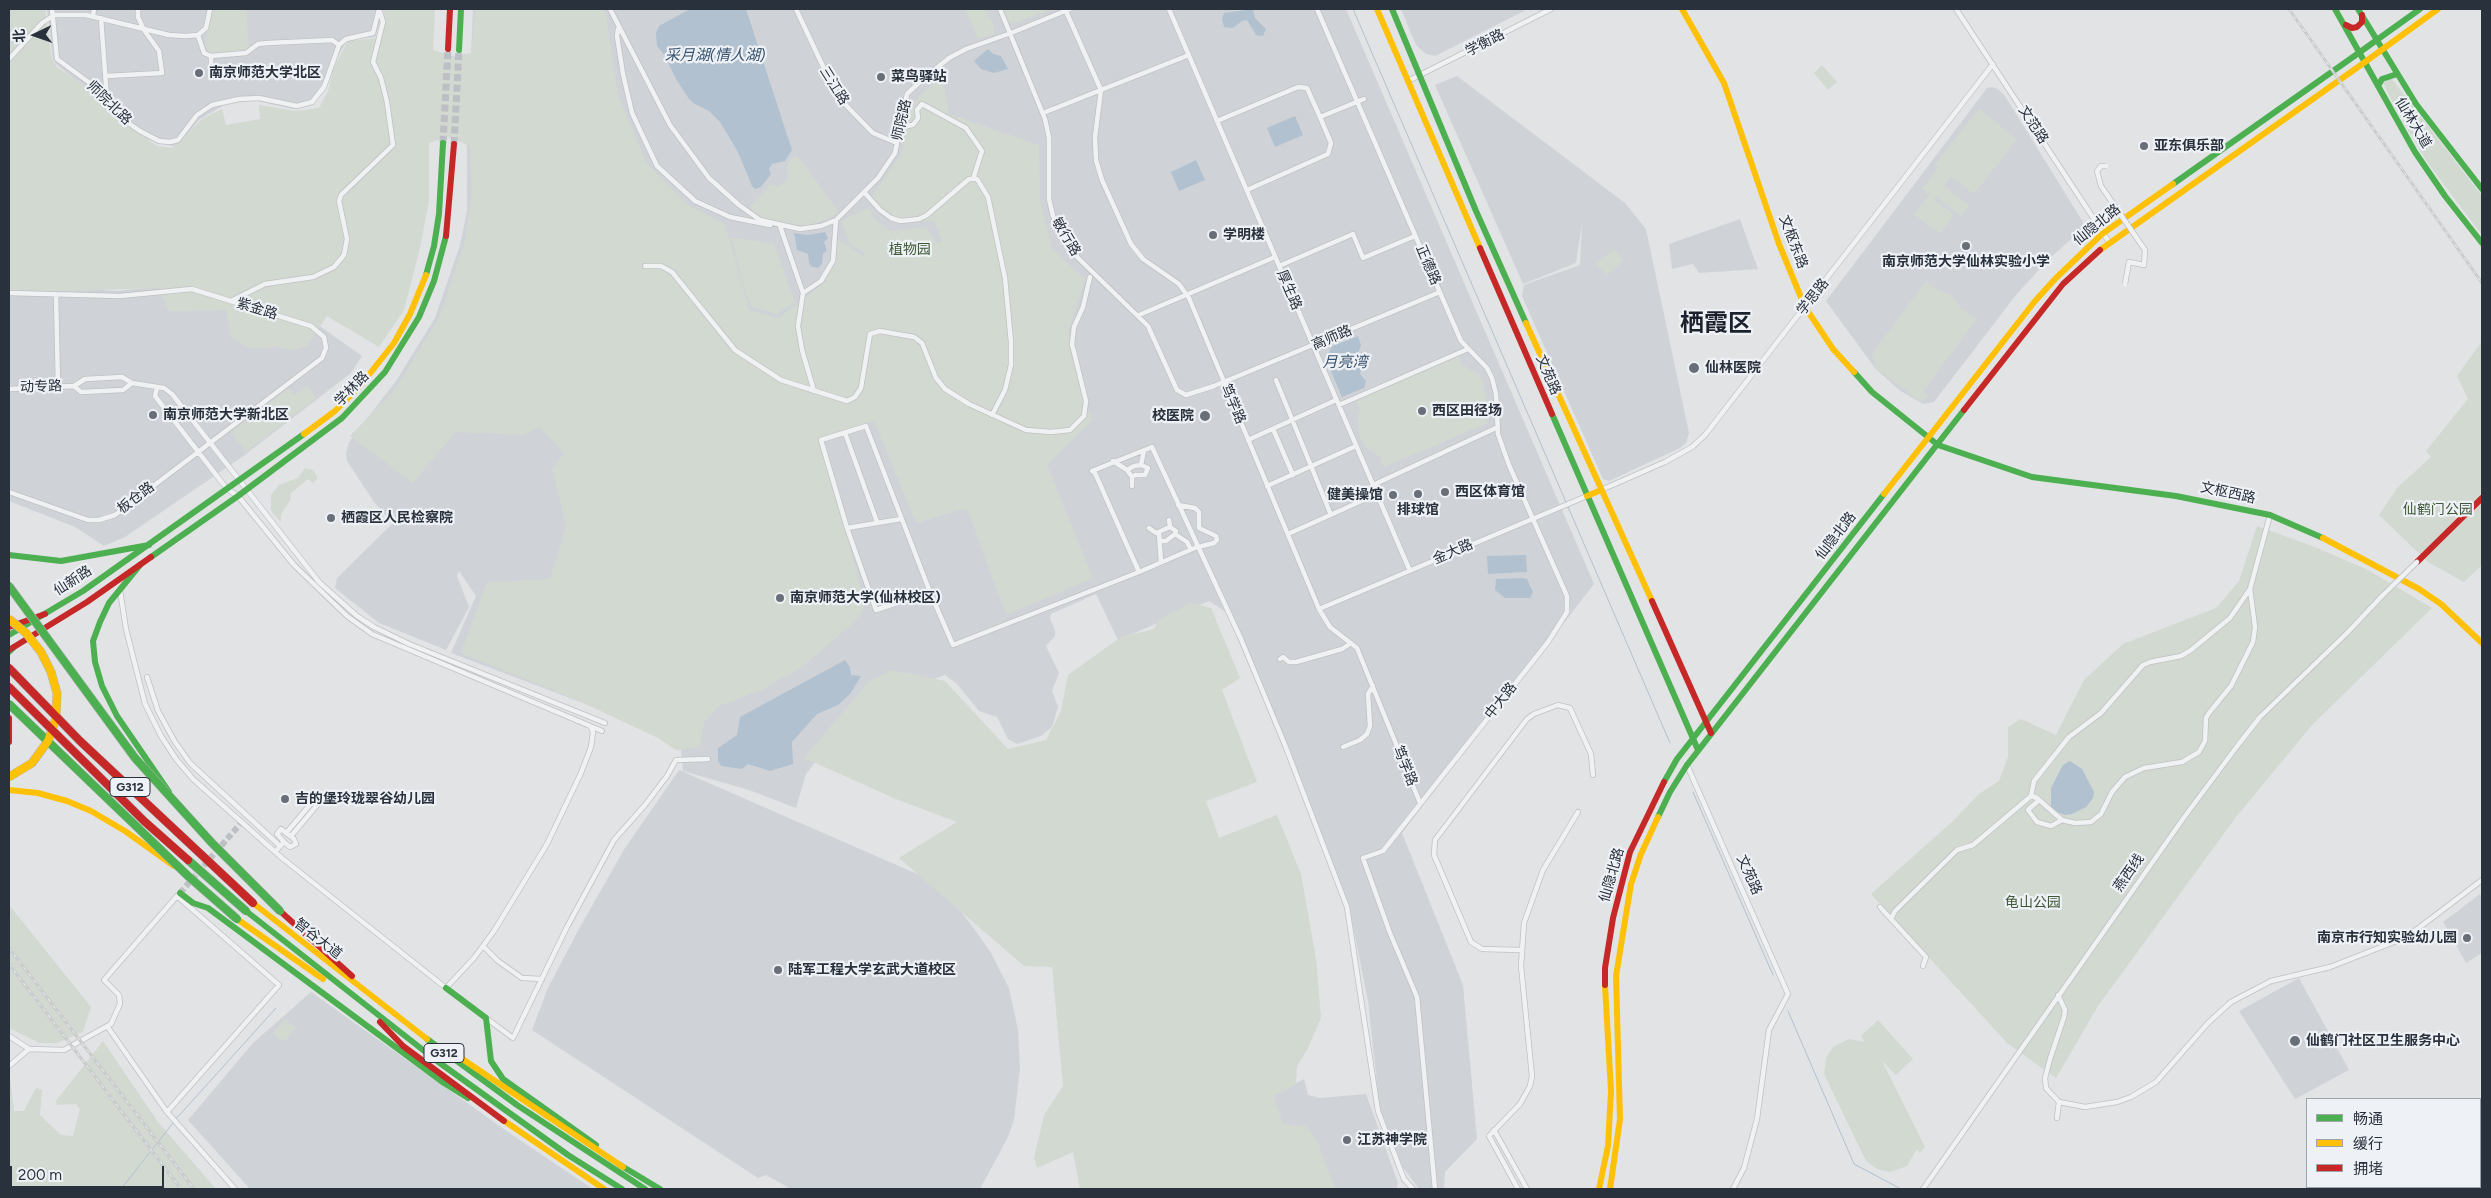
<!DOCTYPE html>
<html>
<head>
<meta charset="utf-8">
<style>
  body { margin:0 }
  #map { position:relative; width:2491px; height:1198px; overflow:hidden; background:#e1e3e5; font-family:Figtree,"Noto Sans SC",sans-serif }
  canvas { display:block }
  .frame { position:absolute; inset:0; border:10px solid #29313d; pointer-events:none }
  .legend { position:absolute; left:2306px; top:1098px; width:175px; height:90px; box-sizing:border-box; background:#eef1f5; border:1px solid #9fa4ab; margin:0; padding:6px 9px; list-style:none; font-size:15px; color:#29313d }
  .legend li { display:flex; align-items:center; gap:10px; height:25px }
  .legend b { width:25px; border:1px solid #9fa4ab }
  .north { position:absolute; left:10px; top:10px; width:50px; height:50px; -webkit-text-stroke:4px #eef1f5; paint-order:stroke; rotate:267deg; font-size:14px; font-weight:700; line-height:20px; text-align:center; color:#29313d }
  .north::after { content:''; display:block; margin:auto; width:18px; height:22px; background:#29313d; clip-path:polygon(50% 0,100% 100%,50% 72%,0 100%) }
  .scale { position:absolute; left:10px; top:1166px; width:154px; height:22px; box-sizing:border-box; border:2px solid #29313d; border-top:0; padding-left:6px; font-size:15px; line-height:18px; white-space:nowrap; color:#29313d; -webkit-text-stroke:4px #eef1f5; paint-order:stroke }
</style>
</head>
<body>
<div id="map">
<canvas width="2491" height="1198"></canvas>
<div class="frame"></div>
<ul class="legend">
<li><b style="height:6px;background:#4caf50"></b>畅通</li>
<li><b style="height:6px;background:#ffc107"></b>缓行</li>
<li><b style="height:6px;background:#c62828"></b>拥堵</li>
</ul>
<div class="north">北</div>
<div class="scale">200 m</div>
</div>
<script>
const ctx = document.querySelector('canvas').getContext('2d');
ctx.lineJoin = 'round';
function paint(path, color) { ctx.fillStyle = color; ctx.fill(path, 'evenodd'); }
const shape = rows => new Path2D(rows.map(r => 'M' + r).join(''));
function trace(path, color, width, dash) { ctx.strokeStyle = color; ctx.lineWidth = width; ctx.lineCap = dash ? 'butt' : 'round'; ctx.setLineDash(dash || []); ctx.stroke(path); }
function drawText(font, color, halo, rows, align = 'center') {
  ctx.font = font + ' Figtree,"Noto Sans SC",sans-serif'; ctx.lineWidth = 4.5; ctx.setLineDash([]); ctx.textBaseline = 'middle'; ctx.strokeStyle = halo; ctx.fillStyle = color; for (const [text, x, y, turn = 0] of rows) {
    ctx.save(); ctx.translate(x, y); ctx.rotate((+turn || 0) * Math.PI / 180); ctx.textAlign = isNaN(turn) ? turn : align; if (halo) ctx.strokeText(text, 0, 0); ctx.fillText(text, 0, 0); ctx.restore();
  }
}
const built = shape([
  [47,9,384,9,375,37,348,40,337,57,327,84,313,104,293,109,253,100,224,105,199,120,176,147,143,138,109,110,101,96,76,80,58,66,53,60],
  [473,9,1346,9,1594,584,1402,833,1463,985,1477,1139,1445,1172,1444,1189,1419,1189,1402,1166,1391,1137,1380,1110,1368,1001,1349,906,1229,614,1209,601,1118,640,1096,594,1051,614,1050,619,1055,630,1055,636,1046,646,1059,673,1052,691,1058,707,1052,727,1041,736,1017,744,1008,739,997,717,979,711,957,684,945,675,883,697,862,702,806,774,796,808,749,790,683,771,681,750,673,737,451,653,476,596,459,571,457,576,469,607,446,650,379,623,335,588,337,578,396,520,388,518,374,502,347,461,346,453,349,442,396,381,435,318,460,245,467,211,467,140],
  [1401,9,1528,9,1435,56,1426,54,1416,45],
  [1457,76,1625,203,1646,229,1689,433,1686,443,1680,448,1609,481,1603,479,1522,296,1524,285,1580,265,1582,222,1576,263,1523,284,1435,85],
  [1992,87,1999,90,2005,96,2083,222,2081,230,2046,262,2016,295,1934,402,1923,404,1899,390,1875,368,1826,301,1987,88],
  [1740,219,1758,269,1699,273,1693,264,1672,269,1669,244],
  [195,283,314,322,362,356,351,373,242,457,125,537,104,546,75,527,9,501,9,286,42,285,116,291],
  [679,770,940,884,975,930,991,953,1009,988,1018,1030,1020,1068,1014,1120,1008,1137,980,1189,791,1189,766,1175,758,1178,532,1030,548,988,580,927,625,848],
  [2480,894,2482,898,2482,953,2466,963,2443,922],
  [2299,978,2349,1070,2295,1099,2239,1011],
  [311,992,508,1132,593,1189,250,1189,188,1120,253,1043],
  [1304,1079,1308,1095,1320,1098,1366,1094,1398,1183,1396,1189,1332,1189,1308,1128,1283,1132,1272,1096]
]);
const green = shape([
  [9,9,45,9,52,59,57,67,100,96,108,112,157,146,173,148,202,119,222,109,226,125,260,119,259,105,296,111,319,108,328,91,334,67,348,41,376,38,385,9,435,9,433,50,453,56,471,53,476,9,605,9,618,95,647,164,688,205,725,224,749,310,779,318,823,284,834,266,838,239,863,256,865,253,850,244,842,221,867,208,871,210,873,218,891,231,926,227,938,244,942,241,934,221,896,219,870,199,900,156,913,103,942,75,949,114,1039,145,1040,201,1052,248,1085,279,1068,332,1072,359,1092,420,1047,465,1093,578,1006,615,967,508,916,523,874,421,821,443,865,603,859,618,800,669,761,690,719,706,704,722,700,747,676,750,658,738,577,700,461,653,487,582,550,579,566,527,552,468,564,453,539,427,523,435,456,432,413,483,350,436,396,388,440,316,465,241,472,193,470,146,448,137,429,143,429,201,420,248,404,310,379,347,327,316,307,346,292,350,275,347,251,349,231,337,226,310,169,311,157,288,9,293],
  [210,9,246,9,249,50,211,56,205,44],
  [965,9,986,9,994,27,994,34,978,39],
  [1003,9,1052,9,1012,24,1008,22],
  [1822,65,1837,82,1828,90,1814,73],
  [2391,78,2482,196,2482,235,2427,162,2401,118,2384,85,2383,82],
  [1979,109,2017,139,1974,194,1951,177,1944,186,1969,205,1961,216,1936,197,1934,199,1954,215,1940,234,1914,214,1929,195,1922,189,1939,167,1935,164],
  [796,156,805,165,837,210,838,213,829,219,808,225,790,224,762,217,750,209,756,199,768,188,767,185,779,186,787,181,788,163,792,158],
  [731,237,774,244,795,302,777,314,752,307,745,291],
  [1614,249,1623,261,1606,276,1596,263],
  [1926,281,1937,290,1951,295,1961,308,1977,319,1923,391,1929,396,1921,402,1876,368,1872,354],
  [2482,341,2482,565,2464,582,2428,562,2379,515,2398,487,2431,457,2426,451,2468,399,2457,376],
  [1459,356,1461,364,1480,375,1483,382,1487,399,1484,416,1488,423,1384,467,1380,459,1382,458,1366,447,1359,435,1358,416,1361,406,1358,406,1355,399],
  [307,385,316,398,246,452,231,432,289,388,294,395],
  [305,468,313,470,318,478,313,483,308,479,290,494,291,499,281,514,281,522,271,511,271,495,279,485,298,478],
  [2257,526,2315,547,2368,570,2432,608,2312,725,2236,817,2098,1006,2056,1078,2007,1043,1871,894,1952,822,1979,794,1999,781,2008,757,2008,727,2021,719,2056,735,2084,680,2123,644,2216,608,2239,581],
  [1191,603,1211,608,1240,678,1222,690,1257,782,1206,801,1219,838,1277,815,1301,874,1316,959,1321,1018,1307,1050,1297,1066,1296,1085,1274,1096,1283,1124,1306,1126,1317,1140,1335,1189,1080,1189,1073,1152,1037,1168,1034,1158,1044,1115,1063,1086,1052,967,1024,966,899,858,957,822,896,799,804,758,868,682,892,670,945,681,1008,749,1046,740,1061,711,1068,675,1121,637,1154,629,1159,619],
  [9,905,91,1007,83,1032,57,1043,40,1043,9,1028],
  [284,1019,296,1027,284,1042,273,1034],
  [1878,1020,1913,1059,1896,1075,1882,1061,1925,1147,1920,1153,1917,1149,1907,1166,1890,1172,1877,1169,1866,1161,1824,1074,1826,1058,1833,1047,1849,1039,1865,1042,1861,1036],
  [103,1041,158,1122,216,1189,9,1189,9,1069,14,1111,24,1111,36,1088,42,1090,40,1115,61,1135,73,1136,80,1109,76,1104,57,1105,56,1101]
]);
const water = shape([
  [690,9,746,9,792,150,785,161,772,164,769,169,771,174,761,187,755,189,752,186,738,152,720,122,709,111,695,104,689,99,676,79,665,56,657,46,656,33,659,26],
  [1253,9,1255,18,1266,29,1263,36,1256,35,1247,20,1242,21,1233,28,1224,27,1222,19,1224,13],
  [988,49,993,54,1001,56,1008,69,994,73,981,69,974,61],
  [1295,116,1303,135,1275,147,1267,128],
  [1196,160,1205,180,1179,191,1171,172],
  [825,232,828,238,824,242,827,251,823,253,822,264,818,268,812,267,809,263,808,254,797,250,794,233,808,235],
  [1358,336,1361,345,1358,354,1363,362,1360,374,1366,381,1365,385,1364,388,1342,397,1327,362,1330,350,1333,346],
  [1526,555,1527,572,1488,574,1487,556],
  [1523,578,1527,579,1533,592,1530,598,1505,598,1495,590,1496,579],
  [845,660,850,667,851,675,861,676,850,694,838,705,817,714,792,742,793,764,770,771,748,764,742,769,721,766,718,760,718,748,737,735,740,717],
  [2070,761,2082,769,2094,792,2093,798,2086,807,2072,814,2065,815,2057,812,2051,807,2051,788,2063,765]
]);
const stream = shape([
  [1353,9,1670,743],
  [1693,792,1773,975],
  [1788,1011,1854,1164,1901,1189],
  [175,1120,276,1008],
  [121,1189,173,1123]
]);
const secondaryTunnel = shape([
  [180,893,241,823]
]);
const primaryTunnel = shape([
  [443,143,448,49],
  [454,144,459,50]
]);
const street = shape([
  [52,9,57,59,102,92,110,107,121,118,140,131,159,141,170,142,178,140,197,115,212,105,239,99,259,98,297,106,312,102,324,87,339,45,346,39,373,33,379,9],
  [610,9,670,125,709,178,739,205,760,220,800,229,821,226,836,220,878,178,895,153,907,94,923,79,949,58,966,49,1011,33,1070,9],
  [796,9,837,96,873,133,897,143],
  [1000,9,1045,119,1049,138,1049,199,1053,216,1073,253,1148,326,1177,390,1186,395,1214,386,1440,292],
  [1065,9,1101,90,1095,137,1096,160,1102,180,1131,244,1143,259,1179,284,1189,298,1319,609,1330,627,1357,648,1420,803],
  [1169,9,1410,571],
  [1317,9,1461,341,1487,368,1492,378,1496,394,1498,434,1509,465,1567,596,1567,612,1548,642,1383,851,1363,858,1390,933,1417,997,1435,1189],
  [1956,9,2109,242],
  [93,16,94,9],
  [101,18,107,99],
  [618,29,617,36,623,74,632,113,657,166,695,201,730,217,770,225],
  [198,35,204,53,211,56,246,53,258,44,268,43,332,40,339,45],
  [211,56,211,70],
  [9,59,42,23,54,15,86,15,169,35,185,36,198,35,206,28,210,9],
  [106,76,162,73,159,51,144,30,138,17,138,9],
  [1408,81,1551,9],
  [1043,113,1189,55],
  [1320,117,1364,99],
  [1217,121,1298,87,1307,88,1320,117,1331,143,1328,154,1247,190],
  [899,127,913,125,918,118,917,110,922,104,966,128,982,151,973,179],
  [864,192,880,210,891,218,901,221,919,219,927,215,969,179,977,179,988,197,1005,278,1011,342,1011,365,1005,390,992,415],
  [780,226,803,293,798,326,802,350,814,391],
  [645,266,661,266,672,272,735,350,781,380,847,401,855,397,861,388,870,334,880,331,914,337,922,343,936,378,945,389,969,404,1026,430,1051,432,1070,430,1084,416,1086,401,1072,344,1074,327,1083,307,1090,277],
  [1279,266,1353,234,1363,258,1415,236],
  [9,293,120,296,192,289,311,326,324,337,326,348,322,358,115,515,99,520,88,520,9,492],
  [803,293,821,281,833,261,836,220],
  [56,294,58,386],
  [231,301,265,284,313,277,334,267,344,255,347,239,339,201,341,195,393,145,387,102,381,78,373,62,383,22,380,12],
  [1139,315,1275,257],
  [1276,380,1331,515],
  [132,383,164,388,172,394,319,582,357,616,374,627,409,644,605,723],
  [74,386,85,379,122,377,132,383],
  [74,386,81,392,123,390,132,383],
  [157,388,155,396,227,489,238,496,294,565,347,616,372,634,602,731],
  [9,389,74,386],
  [1339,405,1468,349],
  [1273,429,1293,475],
  [845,433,877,522],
  [1248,440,1336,400],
  [1113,461,1127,470,1134,466,1141,465,1144,450],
  [1127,470,1132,477,1135,475,1145,475,1148,468,1141,465],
  [1373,485,1498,427],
  [1132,486,1132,477],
  [1267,486,1356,446],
  [1601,490,1665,462,1692,447,1705,435,1993,64],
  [1178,505,1195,508,1199,512,1199,528,1216,536,1217,540,1214,543,1202,546],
  [901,519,847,528,876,610,930,592],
  [1169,520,1170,527,1176,531,1175,534,1187,542,1191,550],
  [847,528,821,440,866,426,930,592,953,645,1139,572,1197,547],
  [1149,528,1156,533,1170,527],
  [1159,533,1161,562],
  [1288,534,1377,494],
  [1161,541,1166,541,1175,534],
  [1139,572,1095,473,1092,471,1152,447,1241,639,1285,745,1347,907,1378,1111,1404,1179,1413,1189],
  [120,590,126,629,145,704,161,736,176,759,193,779,282,858,446,988,474,958,494,931,547,844,581,773,591,747,593,732,591,727],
  [1319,609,1587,496],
  [1280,659,1283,657,1289,662,1296,662,1342,649,1351,643],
  [147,677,158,711,175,742,190,763,280,846],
  [1343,747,1360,740,1367,734,1370,726,1368,694,1373,686],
  [1687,765,1788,994,1769,1030,1757,1119,1744,1168,1733,1189],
  [2031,796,2037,798,2062,820,2075,823,2091,822,2101,814,2112,792,2125,777,2144,768,2182,762,2199,752,2205,741,2206,718,2209,713,2231,686,2253,642,2255,627,2250,589,2270,515],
  [2039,800,2028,810,2037,822,2051,826,2062,820],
  [287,832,314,800,317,800,318,804,291,836],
  [275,852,284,842,290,847,296,844,294,839,281,829,277,834,284,842],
  [1880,907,1891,919],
  [483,946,498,961,522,978,542,979],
  [1521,950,1482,949,1471,942,1434,855,1435,840,1527,719,1534,714,1558,705,1570,708,1591,754,1593,775],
  [1923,966,1926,957,1891,919,1895,911,1957,850,1973,845,2031,796,2034,781,2069,737,2101,713,2143,665,2150,662,2181,656,2191,650,2230,618,2250,589],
  [2058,995,2065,1010,2064,1017,2050,1059,2045,1078,2046,1088,2059,1102,2085,1107,2117,1102,2131,1097,2156,1082,2208,1023,2231,1002,2271,981,2330,967,2394,942,2416,930,2482,880],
  [486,1018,513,1038,567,927,614,840,645,805,667,776,676,760,708,759],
  [107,1026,167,1112,235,1189],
  [9,1036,29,1049,64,1050,111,1024,120,1004,119,995,104,980,177,896,279,985,167,1112],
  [9,1066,29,1049],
  [2057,1118,2059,1102],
  [1494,1130,1527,1189],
  [1518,1189,1489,1136,1520,1104,1530,1086,1532,1076,1521,966,1524,923,1543,870,1578,812],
  [1923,1189,2185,816,2238,745,2260,717,2347,633,2383,595]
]);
const fast = shape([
  [1392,9,1476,211,1526,323],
  [2335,9,2415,152,2445,196,2482,243],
  [2358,9,2416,104,2482,189],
  [459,50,461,9],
  [2360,52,2420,9],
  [2378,86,2382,79,2397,74],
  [2173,184,2360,52],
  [426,275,434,246,439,214,443,143],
  [1854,372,1872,392,1938,445,2032,477,2176,496,2270,515,2323,538],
  [1552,414,1698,750],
  [9,555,61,561,149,545],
  [151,557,238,496,342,418,385,372,419,317,434,281,446,236],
  [140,565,109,603,100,622,93,641,95,662,102,686,117,716,169,792],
  [9,635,83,591,304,434],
  [9,652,14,647],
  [1664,782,1677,759,1884,494],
  [1658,817,1670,792,1687,765,1964,410],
  [180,893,193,903,208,908,444,1083,468,1098],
  [246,911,437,1061,568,1155,622,1189],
  [446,988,486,1018,491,1061,503,1079,596,1145],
  [427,1039,517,1105,645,1189],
  [620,1165,660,1189]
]);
const slow = shape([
  [1377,9,1480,248],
  [1682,9,1724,83,1779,244,1805,307,1833,349,1854,372],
  [2365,62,2438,9],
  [2100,250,2365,62],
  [1526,323,1652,601],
  [304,434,335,411,360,386,394,343,410,314,426,275],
  [1884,494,2035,301,2056,278,2102,234,2173,184],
  [1587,496,1601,490],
  [2323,538,2419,589,2441,604,2482,643],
  [9,790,38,793,67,801,91,811,125,831,174,866],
  [253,903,427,1039],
  [237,919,323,979],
  [449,1050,623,1167],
  [500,1118,604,1189],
  [1599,1189,1608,1146,1611,1091,1605,985],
  [1610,1189,1620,1119,1616,976,1631,884,1641,854,1658,817]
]);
const jam = shape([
  [2346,25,2352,28,2357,27,2362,22,2362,15],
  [448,49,450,9],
  [446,236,454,144],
  [1480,248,1552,414],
  [1964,410,2063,284,2100,250],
  [2417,562,2482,498],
  [1652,601,1711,733],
  [9,627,45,614],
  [9,650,87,602,151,557],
  [9,718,9,742],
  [280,911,352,976],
  [1605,985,1605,968,1613,918,1630,852,1664,782],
  [380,1022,403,1046,504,1121]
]);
const rail = shape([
  [2289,9,2482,283],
  [9,948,194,1189],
  [9,964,181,1189],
  [2472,1189,2477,1187]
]);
const streetBridge = shape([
  [2106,166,2101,166,2097,171,2101,186,2145,250,2144,265,2129,262,2125,284],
  [2383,595,2417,562]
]);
const fastBridge = shape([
  [9,586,135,758,212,843,280,911],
  [9,704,188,876,237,919],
  [188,860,246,911]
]);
const slowBridge = shape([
  [9,619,26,633,41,652,51,672,57,693,56,718,48,741,32,763,9,777]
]);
const jamBridge = shape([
  [9,668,80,741,253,903],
  [9,687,144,821,188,860]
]);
const markers = [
  [199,73,5,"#696f78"],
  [881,77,5,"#696f78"],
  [2144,146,5,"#696f78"],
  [1213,235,5,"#696f78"],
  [1966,246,5,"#696f78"],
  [1694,368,6,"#696f78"],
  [1422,411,5,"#696f78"],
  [153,415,5,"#696f78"],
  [1205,416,6,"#696f78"],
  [1445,492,5,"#696f78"],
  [1418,494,5,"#696f78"],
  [1393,495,5,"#696f78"],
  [331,518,5,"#696f78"],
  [780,598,5,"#696f78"],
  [285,799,5,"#696f78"],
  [2467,938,5,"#696f78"],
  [778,970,5,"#696f78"],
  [2295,1041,6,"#696f78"],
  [1347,1140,5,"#696f78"]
];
const shields = [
  [130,787,40],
  [444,1053,40]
];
const shieldNames = [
  ["G312",130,787],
  ["G312",444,1053]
];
const streetNames = [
  ["学衡路",1485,43,-27],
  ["三江路",834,86,58],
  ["师院北路",109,103,44],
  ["师院路",902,120,-77],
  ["仙林大道",2413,123,59],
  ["文范路",2033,125,57],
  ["仙隐北路",2097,225,-39],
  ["敏行路",1066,237,59],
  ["文枢东路",1793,242,69],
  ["正德路",1428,265,67],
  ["厚生路",1289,290,67],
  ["学思路",1813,297,-52],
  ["紫金路",257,309,17],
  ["高师路",1332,338,-23],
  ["文苑路",1548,375,67],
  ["动专路",41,387,-2],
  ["学林路",352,389,-46],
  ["笃学路",1233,404,67],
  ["文枢西路",2228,493,12],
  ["板仓路",136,498,-37],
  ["仙隐北路",1836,536,-52],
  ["金大路",1453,552,-23],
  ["仙新路",73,581,-33],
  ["中大路",1501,701,-52],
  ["笃学路",1405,766,68],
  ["燕西线",2129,873,-55],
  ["仙隐北路",1612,875,-74],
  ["文苑路",1749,875,66],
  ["智谷大道",318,939,38]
];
const poiNames = [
  ["南京师范大学北区",209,73],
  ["菜鸟驿站",891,77],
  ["亚东俱乐部",2154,146],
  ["学明楼",1223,235],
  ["南京师范大学仙林实验小学",1966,262,"center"],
  ["仙林医院",1705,368],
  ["西区田径场",1432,411],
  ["南京师范大学新北区",163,415],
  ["校医院",1194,416,"right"],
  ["西区体育馆",1455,492],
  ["健美操馆",1383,495,"right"],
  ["排球馆",1418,510,"center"],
  ["栖霞区人民检察院",341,518],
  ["南京师范大学(仙林校区)",790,598],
  ["吉的堡玲珑翠谷幼儿园",295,799],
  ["南京市行知实验幼儿园",2457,938,"right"],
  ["陆军工程大学玄武大道校区",788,970],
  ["仙鹤门社区卫生服务中心",2306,1041],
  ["江苏神学院",1357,1140]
];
const parkNames = [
  ["植物园",910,250],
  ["仙鹤门公园",2438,510],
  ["龟山公园",2033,903]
];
const waterNames = [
  ["采月湖(情人湖)",715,56],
  ["月亮湾",1345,363]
];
const townNames = [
  ["栖霞区",1716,324]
];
paint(built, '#cfd3d8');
paint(green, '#d2d9d1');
paint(water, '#b1c1cf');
trace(stream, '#b1c1cf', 1);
trace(secondaryTunnel, '#bcbfc3', 6, [6, 3]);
trace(primaryTunnel, '#bcbfc3', 7, [7, 3.5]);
trace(street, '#bfc1c3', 6);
trace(street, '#f0f1f2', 4.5);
trace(fast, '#4caf50', 6);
trace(slow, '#ffc107', 6);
trace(jam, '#c62828', 6);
trace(rail, '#c9cbcd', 3);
trace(rail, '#eef1f5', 1, [4]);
trace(streetBridge, '#bfc1c3', 6, []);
trace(fastBridge, '#b3b6ba', 9, []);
trace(slowBridge, '#b3b6ba', 9, []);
trace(jamBridge, '#b3b6ba', 9, []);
trace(streetBridge, '#f0f1f2', 4.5);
trace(fastBridge, '#4caf50', 8);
trace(slowBridge, '#ffc107', 8);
trace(jamBridge, '#c62828', 8);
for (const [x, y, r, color] of markers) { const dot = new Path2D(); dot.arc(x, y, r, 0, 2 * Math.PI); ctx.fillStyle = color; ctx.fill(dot); trace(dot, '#eef1f5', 2); }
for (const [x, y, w] of shields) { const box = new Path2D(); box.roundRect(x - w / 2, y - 9.5, w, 19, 4); ctx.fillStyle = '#eef1f5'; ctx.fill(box); trace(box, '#29313d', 1); }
drawText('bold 12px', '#29313d', null, shieldNames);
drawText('14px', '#29313d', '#eef1f5', streetNames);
drawText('bold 14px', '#29313d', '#eef1f5', poiNames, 'left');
drawText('14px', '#3f5837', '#eef1f5', parkNames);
drawText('italic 15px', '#36526e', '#eef1f5', waterNames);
drawText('bold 24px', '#1b222e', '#eef1f5', townNames);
</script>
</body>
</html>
